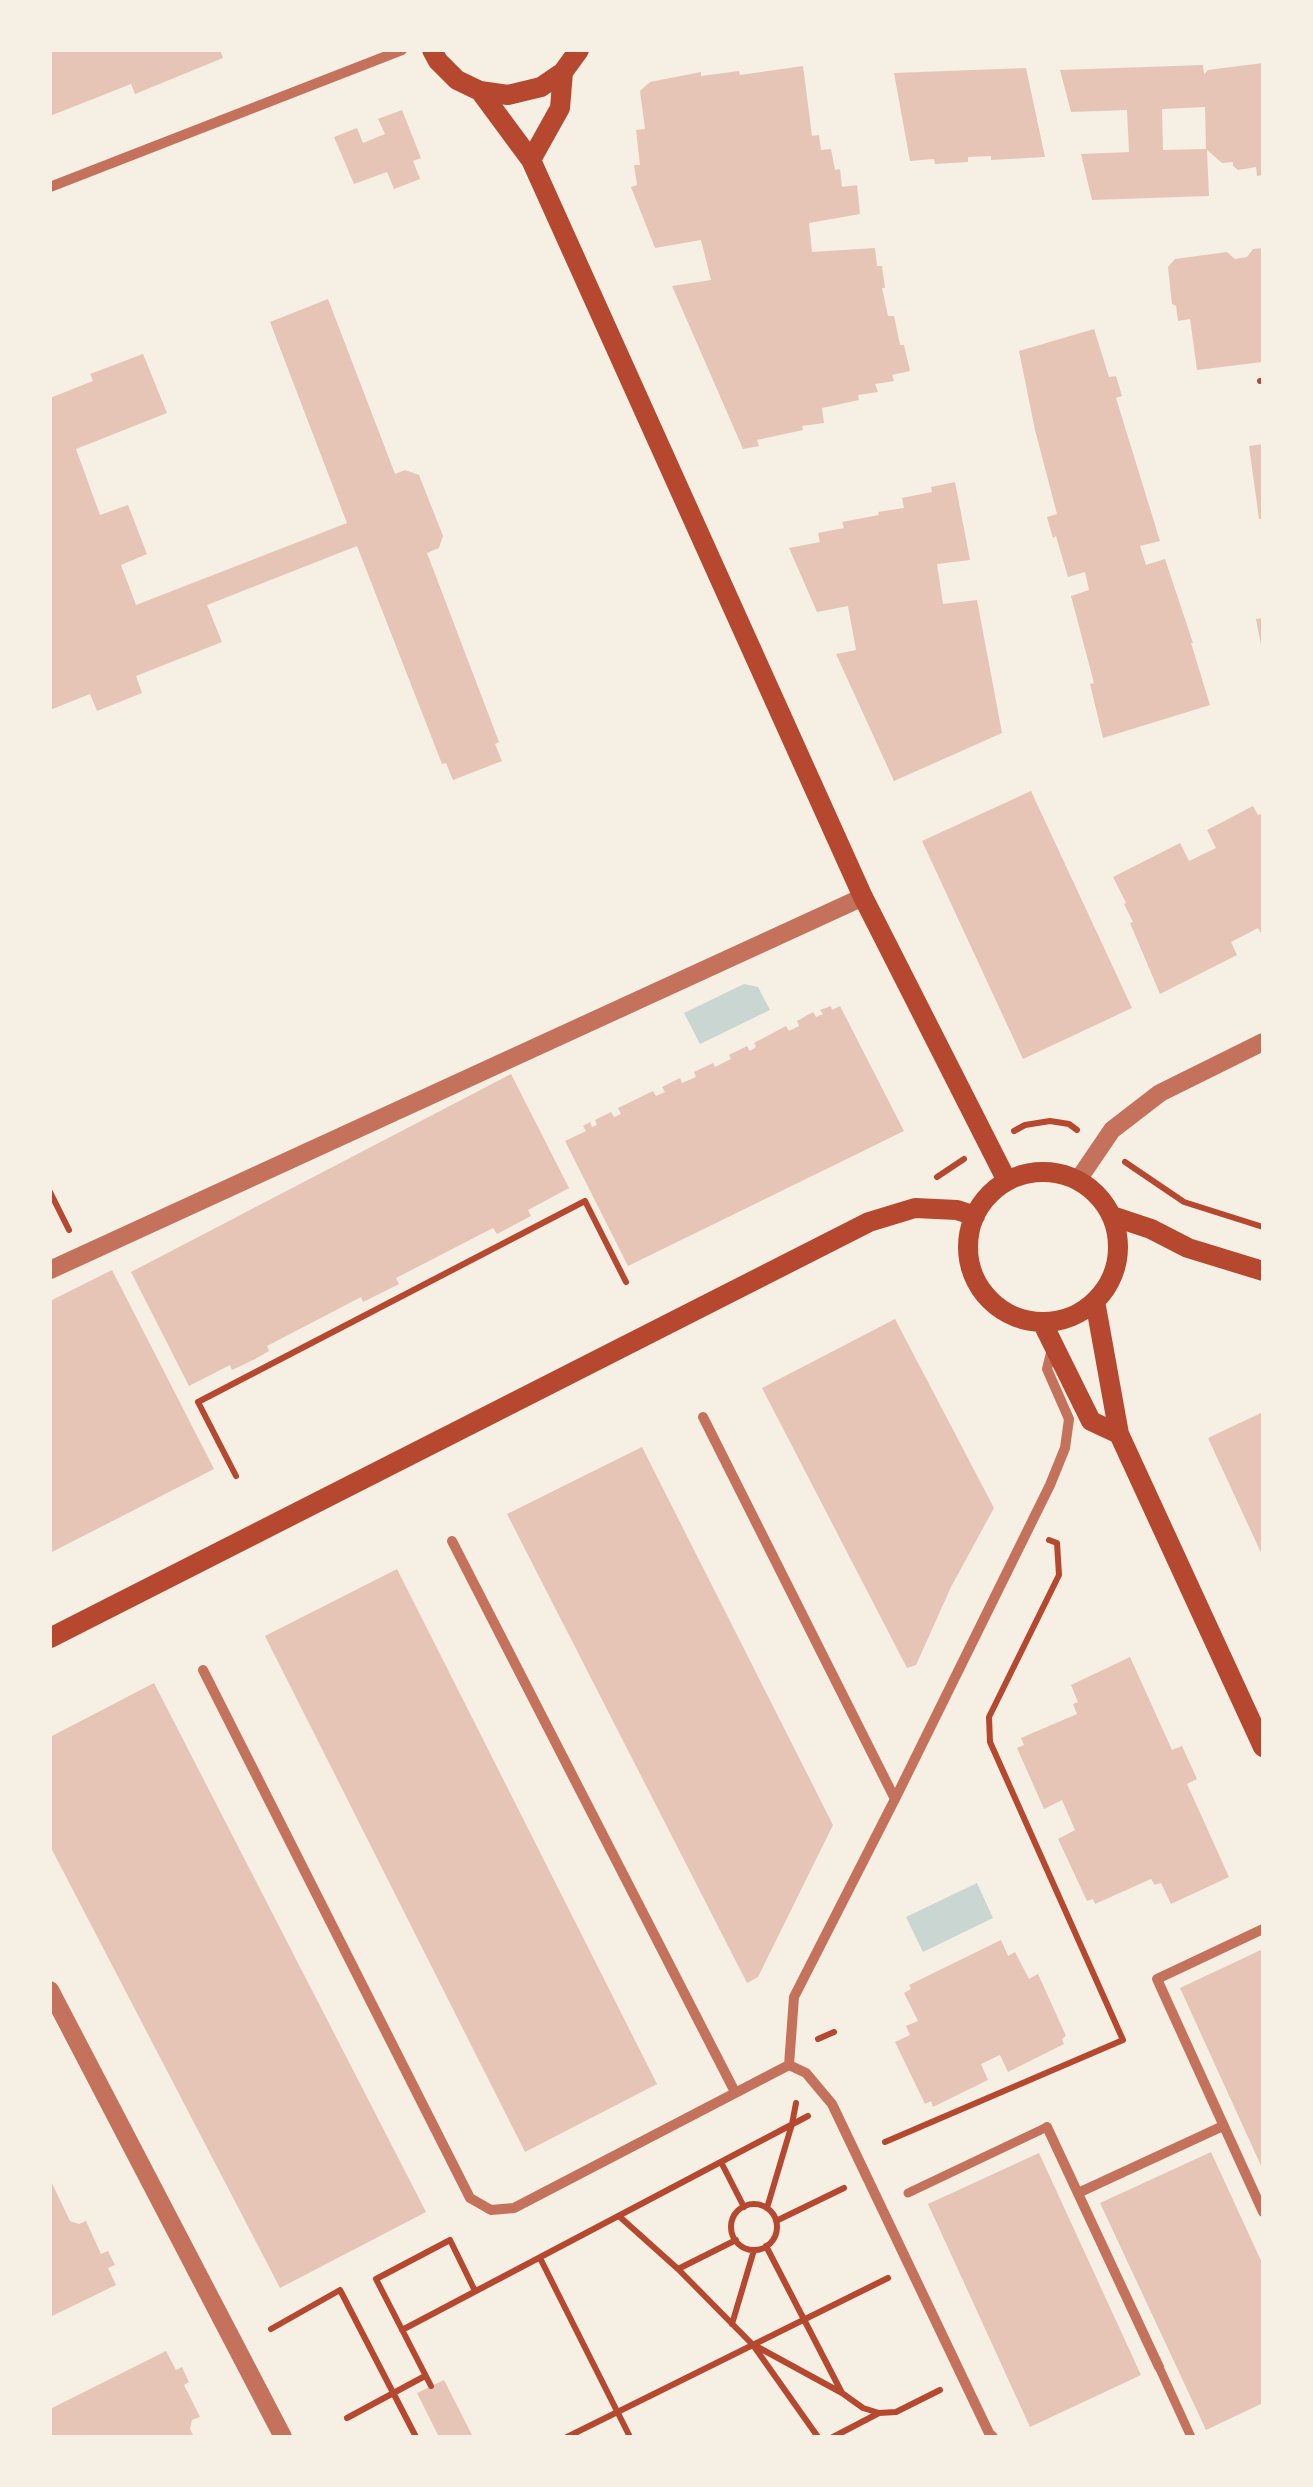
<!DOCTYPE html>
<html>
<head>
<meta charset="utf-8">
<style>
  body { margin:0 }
  #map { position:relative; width:1313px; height:2487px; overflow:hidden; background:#f6efe4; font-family:"DejaVu Sans",sans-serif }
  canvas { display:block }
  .frame { position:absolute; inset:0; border:52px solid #f6efe4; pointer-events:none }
</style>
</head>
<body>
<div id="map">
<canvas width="1313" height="2487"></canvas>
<div class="frame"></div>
</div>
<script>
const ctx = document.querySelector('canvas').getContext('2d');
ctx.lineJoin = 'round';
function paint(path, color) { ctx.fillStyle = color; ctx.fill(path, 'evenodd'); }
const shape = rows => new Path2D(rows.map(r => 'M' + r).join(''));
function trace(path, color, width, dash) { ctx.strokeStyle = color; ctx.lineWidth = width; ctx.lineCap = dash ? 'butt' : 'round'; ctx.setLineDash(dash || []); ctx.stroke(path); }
const water = shape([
  [744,984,758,987,770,1010,700,1044,684,1013],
  [977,1883,993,1918,923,1952,906,1917]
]);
const building = shape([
  [50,50,220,50,223,58,135,94,131,84,50,116],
  [1263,63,1263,175,1257,176,1256,167,1238,170,1233,166,1233,162,1222,163,1207,150,1209,196,1092,200,1081,154,1129,152,1127,110,1071,112,1060,70,1203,65,1204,74,1208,70],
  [1205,107,1206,149,1163,150,1162,109],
  [803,66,812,136,819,135,821,150,831,149,835,170,840,169,842,187,857,185,860,214,809,223,812,252,875,248,877,266,882,266,885,288,882,288,888,316,894,316,900,345,904,345,910,371,892,375,894,381,875,384,878,392,858,395,859,400,822,408,824,423,802,426,803,430,757,440,759,446,743,449,672,286,711,280,701,240,655,248,631,187,637,185,634,165,640,165,636,130,645,129,640,91,650,82,701,72,701,76,739,71,740,75],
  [1026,68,1045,157,991,160,991,156,968,157,968,162,935,164,934,159,910,161,894,73],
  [402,110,421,158,413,161,420,179,394,189,387,172,354,184,334,137,357,128,363,143,385,134,378,119],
  [1263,248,1263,362,1197,370,1190,319,1178,321,1176,306,1172,304,1168,267,1175,259,1227,252,1235,259,1247,257,1253,249],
  [328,299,395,474,405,470,419,475,443,536,439,548,427,553,499,742,495,744,502,761,453,780,446,763,442,764,357,546,207,605,222,642,136,676,142,693,97,711,90,694,50,710,50,398,93,381,90,374,143,354,167,413,76,449,100,515,128,505,147,554,121,565,136,605,347,523,270,322],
  [1094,329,1109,377,1116,376,1122,396,1116,398,1160,541,1140,546,1146,565,1165,559,1193,643,1191,643,1210,705,1103,738,1090,684,1094,683,1071,596,1089,590,1085,572,1068,577,1056,536,1053,538,1047,517,1057,514,1035,430,1019,351],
  [1263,444,1263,519,1259,519,1249,446],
  [955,482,970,560,937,564,943,604,977,600,1002,733,894,781,836,654,856,650,848,606,817,612,789,548,820,542,818,533,844,528,842,522,879,515,878,512,904,508,902,498,932,492,931,487],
  [1263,618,1263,645,1261,645,1256,619],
  [1031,791,1132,1008,1023,1059,922,841],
  [1253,806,1258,815,1263,813,1263,937,1258,928,1231,942,1237,955,1160,994,1130,923,1133,922,1124,904,1126,903,1113,877,1180,843,1189,861,1216,848,1207,830],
  [831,1006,832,1010,840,1006,904,1131,628,1266,565,1141,586,1131,583,1126,590,1122,592,1127,597,1125,595,1120,611,1112,614,1117,621,1114,618,1108,653,1091,656,1096,665,1092,662,1087,680,1078,682,1083,696,1077,694,1072,713,1063,715,1067,731,1059,729,1055,747,1046,750,1051,756,1047,754,1043,786,1026,789,1031,799,1026,797,1021,813,1012,816,1017,823,1014,820,1010],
  [511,1074,569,1188,528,1210,531,1216,497,1234,493,1228,396,1278,399,1284,363,1302,361,1297,267,1346,269,1351,255,1359,232,1370,230,1365,189,1386,131,1272],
  [112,1270,214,1469,50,1553,50,1301],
  [895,1319,994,1508,951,1587,916,1665,907,1668,762,1388],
  [1263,1412,1263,1557,1208,1438],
  [642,1447,833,1825,758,1977,747,1983,507,1514],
  [397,1569,657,2084,525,2152,265,1636],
  [1130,1657,1172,1750,1182,1746,1197,1779,1187,1784,1229,1877,1171,1904,1161,1883,1155,1885,1151,1879,1095,1904,1093,1899,1087,1901,1058,1839,1075,1830,1062,1800,1044,1809,1017,1748,1024,1745,1021,1738,1077,1714,1073,1704,1078,1702,1071,1685],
  [154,1683,426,2212,280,2288,50,1846,50,1737],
  [1001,1940,1008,1956,1015,1952,1029,1979,1038,1974,1066,2036,1062,2039,1064,2044,1008,2072,1000,2055,981,2064,988,2080,933,2107,931,2101,925,2104,895,2042,910,2035,906,2026,918,2021,904,1993,911,1989,909,1985],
  [1263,1949,1263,2170,1180,1988],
  [1211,2152,1263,2265,1263,2403,1206,2430,1100,2203],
  [1039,2153,1141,2375,1030,2427,928,2204],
  [50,2179,70,2221,79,2224,86,2221,101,2254,108,2251,115,2265,108,2268,116,2285,50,2317],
  [166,2351,176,2370,182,2367,189,2382,184,2385,200,2417,192,2420,190,2429,194,2437,50,2437,50,2409],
  [444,2380,473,2437,439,2437,417,2393]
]);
const path = shape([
  [1260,381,1263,380],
  [1014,1131,1025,1125,1050,1121,1069,1124,1077,1130],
  [1125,1162,1184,1202,1263,1227],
  [937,1177,964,1159],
  [50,1192,69,1230],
  [236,1476,198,1402,585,1201,626,1282],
  [818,2039,834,2032],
  [885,2142,1123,2040,990,1742,989,1717,1059,1575,1057,1543,1049,1540],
  [721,2162,744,2207],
  '731 2227a23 23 0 1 1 46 0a23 23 0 1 1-46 0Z',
  [767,2208,792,2124,796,2103],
  [620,2217,678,2269,753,2345,818,2437],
  [776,2221,844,2188],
  [766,2246,842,2393],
  [540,2258,630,2437],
  [678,2269,736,2240],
  [732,2324,754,2250],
  [271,2329,340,2290,416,2437],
  [402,2330,808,2116],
  [754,2345,842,2393,863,2408,879,2413],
  [431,2386,376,2279,450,2240,475,2291],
  [347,2418,425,2376],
  [567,2437,888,2278],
  [833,2437,879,2413,896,2412,940,2390]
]);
const pedestrian = shape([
  [908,2193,1047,2127],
  [1159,2367,1191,2437]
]);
const minor = shape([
  [50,187,402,50],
  [703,1417,895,1799],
  [452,1541,735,2092],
  [203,1670,470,2198,491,2210,514,2208,789,2065],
  [1263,1929,1157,1979,1263,2212],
  [789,2065,794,1997,895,1799,1050,1485,1065,1448,1069,1419,1047,1369,1052,1349],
  [789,2065,806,2073,832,2104,989,2433,993,2437],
  [1047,2127,1159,2367],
  [1078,2193,1223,2126]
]);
const tertiary = shape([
  [1078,1180,1112,1130,1160,1093,1263,1042],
  [50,1270,863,897],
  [50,1990,283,2437]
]);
const secondary = shape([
  [432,50,438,61,457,80,480,91,508,95,541,87,563,72,579,50],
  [480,91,531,160,863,897,1007,1181],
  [531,160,560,108,563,72],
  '968 1247a75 75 0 1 1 150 0a75 75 0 1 1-150 0Z',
  [1112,1216,1151,1229,1188,1248,1263,1271],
  [1095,1301,1119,1434,1263,1747],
  [1042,1322,1091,1421,1119,1434],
  [50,1638,869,1222,915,1208,957,1210,975,1216]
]);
paint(water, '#c9d6d2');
paint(building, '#e6c5b7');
trace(path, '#b5482f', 6);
trace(pedestrian, '#c5725c', 9);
trace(minor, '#c5725c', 10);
trace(tertiary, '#c5725c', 18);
trace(secondary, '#b5482f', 20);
</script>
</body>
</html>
